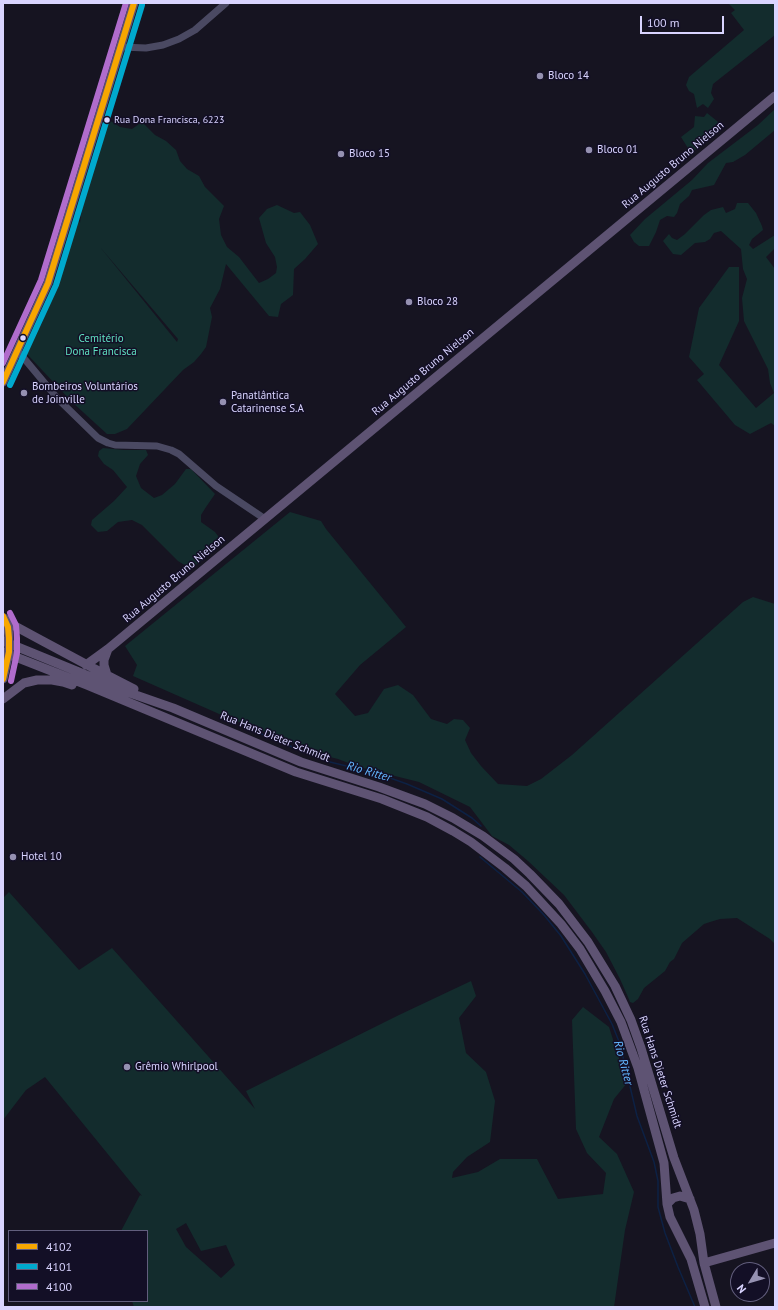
<!DOCTYPE html>
<html>
<head>
<meta charset="utf-8">
<style>
  body { margin:0 }
  #map { position:relative; width:778px; height:1310px; overflow:hidden; background:#161421; font-family:"PT Sans",sans-serif }
  canvas { display:block }
  .frame { position:absolute; inset:0; border:4px solid #d9d4ff; pointer-events:none }
  .legend { position:absolute; left:8px; top:1230px; width:140px; height:72px; box-sizing:border-box; background:#130f26; border:1px solid #625e7d; margin:0; padding:5px 7px; list-style:none; font-size:12px; color:#d9d4ff }
  .legend li { display:flex; align-items:center; gap:8px; height:20px }
  .legend b { width:20px; border:1px solid #625e7d }
  .north { position:absolute; left:730px; top:1262px; width:40px; height:40px; box-sizing:border-box; background:#130f26; border:1px solid #625e7d; border-radius:50%; rotate:232deg; font-size:11px; font-weight:700; line-height:16px; text-align:center; color:#d9d4ff }
  .north::after { content:''; display:block; margin:auto; width:14px; height:18px; background:#9591b1; clip-path:polygon(50% 0,100% 100%,50% 72%,0 100%) }
  .scale { position:absolute; left:640px; top:16px; width:84px; height:18px; box-sizing:border-box; border:2px solid #d9d4ff; border-top:0; padding-left:5px; font-size:12px; line-height:14px; white-space:nowrap; color:#d9d4ff; -webkit-text-stroke:3px #130f26; paint-order:stroke }
</style>
</head>
<body>
<div id="map">
<canvas width="778" height="1310"></canvas>
<div class="frame"></div>
<ul class="legend">
<li><b style="height:5px;background:#f7a600"></b>4102</li>
<li><b style="height:5px;background:#00a9ce"></b>4101</li>
<li><b style="height:5px;background:#b06ccc"></b>4100</li>
</ul>
<div class="north">N</div>
<div class="scale">100 m</div>
</div>
<script>
const ctx = document.querySelector('canvas').getContext('2d');
ctx.lineJoin = 'round';
function paint(path, color) { ctx.fillStyle = color; ctx.fill(path, 'evenodd'); }
const shape = rows => new Path2D(rows.map(r => 'M' + r).join(''));
function trace(path, color, width, dash) { ctx.strokeStyle = color; ctx.lineWidth = width; ctx.lineCap = dash ? 'butt' : 'round'; ctx.setLineDash(dash || []); ctx.stroke(path); }
function drawText(font, color, halo, rows, align = 'center') {
  ctx.font = font + ' "PT Sans",sans-serif'; ctx.lineWidth = 3; ctx.setLineDash([]); ctx.textBaseline = 'middle'; ctx.strokeStyle = halo; ctx.fillStyle = color; for (const [text, x, y, turn = 0] of rows) {
    ctx.save(); ctx.translate(x, y); ctx.rotate((+turn || 0) * Math.PI / 180); ctx.textAlign = isNaN(turn) ? turn : align; if (halo) ctx.strokeText(text, 0, 0); ctx.fillText(text, 0, 0); ctx.restore();
  }
}
const green = shape([
  [728,3,775,3,775,35,713,84,711,93,714,99,708,108,703,104,697,108,694,94,689,91,686,85,689,77,744,30,731,13,735,10],
  [775,109,775,130,745,155,733,162,726,163,714,185,692,190,689,196,680,204,677,213,674,217,667,216,660,220,656,232,649,246,639,246,634,242,630,235,645,219,692,180,708,163,758,125],
  [707,113,717,121,721,126,716,134,691,153,681,137,694,127,695,116,704,117],
  [106,118,120,127,132,129,142,122,155,135,166,141,176,150,180,161,187,169,199,176,205,187,224,206,219,219,221,235,227,247,239,257,259,283,268,279,276,273,277,267,275,257,266,243,259,218,267,209,277,205,294,213,300,212,310,225,318,244,305,259,294,269,293,295,281,304,278,317,269,316,226,264,220,289,210,308,212,317,206,347,201,354,194,362,183,370,127,429,115,434,107,434,72,402,27,354,42,323,78,220,80,223,82,208],
  [100,247,178,339,177,342],
  [737,203,748,203,756,213,762,226,763,230,752,239,749,245,753,249,775,235,775,248,766,257,775,269,775,426,771,423,750,434,735,425,697,380,704,374,689,357,699,308,729,267,739,267,739,321,719,365,756,408,774,393,770,383,768,369,744,321,742,298,747,279,743,269,741,249,721,231,714,233,710,239,705,242,695,243,681,255,673,254,663,241,669,234,672,238,677,240,685,234,704,215,711,210,723,207,726,213,735,209],
  [103,448,124,450,146,450,148,455,140,464,136,476,141,488,154,498,162,495,175,484,186,469,191,469,215,494,206,507,201,515,201,522,215,532,221,540,221,544,191,569,178,561,142,525,132,520,118,522,107,531,98,532,91,525,92,520,114,501,127,487,113,470,104,464,98,456,99,451],
  [290,512,321,521,326,529,406,627,360,665,335,694,355,716,368,713,384,689,398,685,413,695,431,719,447,724,454,719,463,720,470,728,465,740,471,753,481,766,498,784,527,786,541,779,572,755,743,602,753,597,775,604,775,944,770,939,737,918,720,919,710,922,704,924,682,943,674,959,670,962,665,971,644,988,638,999,633,1003,630,1002,628,997,620,979,606,952,592,932,564,895,528,861,509,845,492,836,470,807,419,782,359,767,338,759,318,754,294,743,226,717,133,676,137,665,125,646],
  [9,892,79,970,112,948,255,1109,246,1091,399,1015,471,981,476,996,459,1018,466,1053,486,1072,495,1101,490,1142,467,1157,453,1172,452,1178,478,1172,500,1159,537,1159,558,1199,603,1194,606,1173,587,1153,576,1129,572,1020,583,1007,609,1027,627,1083,614,1099,599,1137,617,1154,634,1192,625,1230,614,1307,134,1307,132,1301,147,1301,147,1231,121,1231,140,1195,142,1196,45,1077,26,1090,3,1120,3,898],
  [186,1223,201,1251,226,1245,235,1265,221,1278,186,1247,176,1229]
]);
const stream = shape([
  [252,730,326,761,379,774,407,784,442,799,472,818,481,826],
  [480,857,522,892,544,915,561,936,585,974,612,1024,620,1044,637,1116,654,1162,658,1181,658,1207,665,1233,678,1267,695,1307]
]);
const minor = shape([
  [121,47,146,48,163,45,179,39,195,30,226,3],
  [17,350,58,399,98,438,108,443,115,445,157,446,171,450,179,454,216,486,265,519]
]);
const major = shape([
  [3,382,48,283,134,3],
  [4,618,13,625,37,638,93,668,134,689],
  [3,641,130,693,173,708,301,762,379,787,425,804,453,818,483,836,514,859,530,874,559,904,588,942,615,986,631,1020,641,1048,674,1158,694,1210,700,1234,704,1263,716,1307],
  [3,652,87,685,296,772,382,799,427,817,453,831,471,842,505,868,526,886,561,924,580,949,605,991,621,1022,638,1068,664,1163,667,1204,670,1217,691,1259,705,1307],
  [86,665,108,649,775,96],
  [107,675,104,665,104,660,108,649],
  [3,679,9,652,9,638,8,627,4,618],
  [3,699,24,683,37,680,52,680,63,682,72,685],
  [667,1204,673,1198,680,1196,690,1199],
  [704,1263,775,1243]
]);
const bus1 = shape([
  [3,382,48,283,134,3],
  [3,616,8,627,9,638,9,652,3,679]
]);
const bus2 = shape([
  [10,385,56,285,142,5]
]);
const bus3 = shape([
  [3,363,41,280,126,3],
  [10,613,16,625,17,638,17,653,11,681]
]);
const markers = [
  [540,76,4,"#9591b1"],
  [107,120,3.5,"#d9d4ff"],
  [589,150,4,"#9591b1"],
  [341,154,4,"#9591b1"],
  [409,302,4,"#9591b1"],
  [23,338,3.5,"#d9d4ff"],
  [24,393,4,"#9591b1"],
  [223,402,4,"#9591b1"],
  [13,857,4,"#9591b1"],
  [127,1067,4,"#9591b1"]
];
const busNames = [
  ["Rua Dona Francisca, 6223",114,120]
];
const poiNames = [
  ["Bloco 14",548,76],
  ["Bloco 01",597,150],
  ["Bloco 15",349,154],
  ["Bloco 28",417,302],
  ["Bombeiros Voluntários",32,387],
  ["de Joinville",32,400],
  ["Panatlântica",231,396],
  ["Catarinense S.A",231,409],
  ["Hotel 10",21,857],
  ["Grêmio Whirlpool",135,1067]
];
const streetNames = [
  ["Rua Augusto Bruno Nielson",673,165,-40],
  ["Rua Augusto Bruno Nielson",423,372,-40],
  ["Rua Augusto Bruno Nielson",174,579,-40],
  ["Rua Hans Dieter Schmidt",275,737,22],
  ["Rua Hans Dieter Schmidt",660,1072,72]
];
const parkNames = [
  ["Cemitério",101,339],
  ["Dona Francisca",101,352]
];
const waterNames = [
  ["Rio Ritter",369,772,16],
  ["Rio Ritter",623,1063,75]
];
paint(green, '#132c2d');
trace(stream, '#0d2144', 1.5);
trace(minor, '#4a4962', 7);
trace(major, '#5e5373', 9);
trace(bus1, '#f7a600', 6);
trace(bus2, '#00a9ce', 6);
trace(bus3, '#b06ccc', 6);
for (const [x, y, r, color] of markers) { const dot = new Path2D(); dot.arc(x, y, r, 0, 2 * Math.PI); ctx.fillStyle = color; ctx.fill(dot); trace(dot, '#130f26', 1.5); }
drawText('10px', '#d9d4ff', '#130f26', busNames, 'left');
drawText('11px', '#d9d4ff', '#130f26', poiNames, 'left');
drawText('11px', '#d9d4ff', '#130f26', streetNames);
drawText('11px', '#5fe0c0', '#130f26', parkNames);
drawText('italic 12px', '#62b6ff', '#130f26', waterNames);
</script>
</body>
</html>
